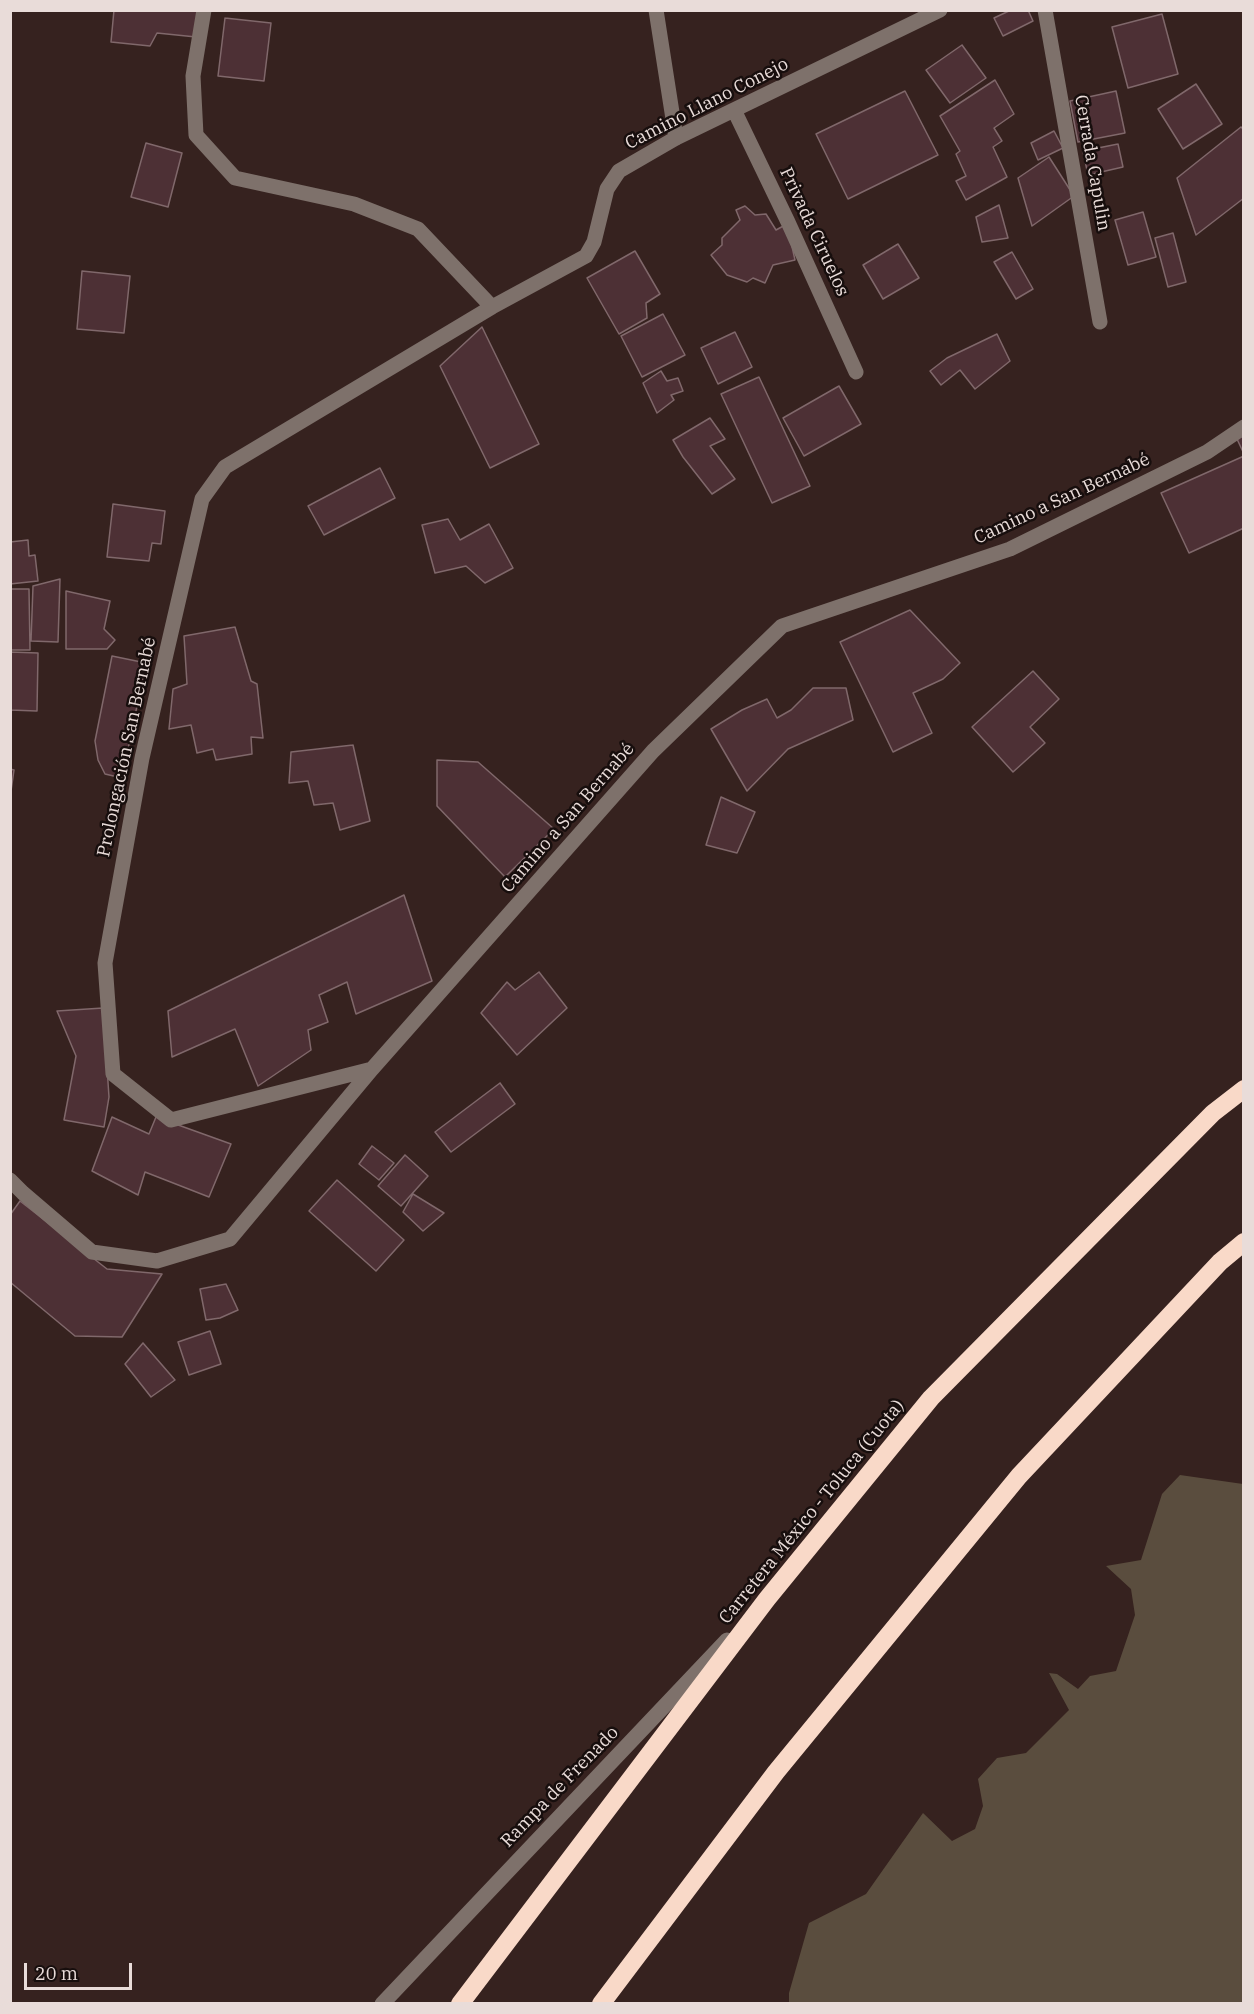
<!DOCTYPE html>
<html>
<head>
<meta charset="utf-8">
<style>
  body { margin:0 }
  #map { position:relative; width:1254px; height:2014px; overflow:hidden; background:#36221f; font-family:"IBM Plex Serif",serif }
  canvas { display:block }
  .frame { position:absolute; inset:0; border:12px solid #e9dcd9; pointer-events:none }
  .scale { position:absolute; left:24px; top:1963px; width:108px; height:27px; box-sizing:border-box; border:3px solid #e9dcd9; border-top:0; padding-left:8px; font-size:18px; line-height:21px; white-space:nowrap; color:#e9dcd9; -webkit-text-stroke:4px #170e0d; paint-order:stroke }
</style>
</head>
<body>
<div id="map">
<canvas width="1254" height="2014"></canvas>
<div class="frame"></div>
<div class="scale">20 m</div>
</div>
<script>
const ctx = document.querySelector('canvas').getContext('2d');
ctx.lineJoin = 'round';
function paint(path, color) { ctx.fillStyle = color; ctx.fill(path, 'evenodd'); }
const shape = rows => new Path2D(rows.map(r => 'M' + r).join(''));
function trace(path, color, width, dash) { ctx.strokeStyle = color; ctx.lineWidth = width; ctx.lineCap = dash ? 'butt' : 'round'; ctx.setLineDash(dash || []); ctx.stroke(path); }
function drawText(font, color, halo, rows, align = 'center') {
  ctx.font = font + ' "IBM Plex Serif",serif'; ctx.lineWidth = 5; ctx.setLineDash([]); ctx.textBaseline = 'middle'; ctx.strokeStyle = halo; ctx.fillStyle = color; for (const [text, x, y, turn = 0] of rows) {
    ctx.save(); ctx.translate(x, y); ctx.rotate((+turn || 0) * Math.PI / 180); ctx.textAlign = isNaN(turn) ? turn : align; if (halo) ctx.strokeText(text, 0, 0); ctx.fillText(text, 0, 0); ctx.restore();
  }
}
const green = shape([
  [1180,1475,1243,1484,1243,2003,789,2003,789,1993,809,1923,866,1894,923,1813,952,1841,975,1829,983,1806,978,1779,997,1758,1026,1753,1069,1710,1049,1673,1057,1674,1078,1689,1090,1676,1116,1671,1135,1615,1131,1589,1106,1566,1141,1560,1162,1494]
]);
const building = shape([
  [114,10,199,10,196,37,157,33,150,46,111,42,114,10],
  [1011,10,1028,10,1033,21,1003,36,994,18,1011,10],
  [1162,14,1178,74,1128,88,1112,27,1162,14],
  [225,18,271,23,264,81,218,76,225,18],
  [962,45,986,78,950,103,926,70,962,45],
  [995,80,1014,114,994,128,1002,141,993,147,1007,177,966,200,956,181,966,176,956,154,960,151,940,116,995,80],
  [1196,84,1222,124,1183,149,1158,109,1196,84],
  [905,91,938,155,848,199,816,134,905,91],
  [1116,91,1125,133,1078,142,1070,101,1116,91],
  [1241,127,1244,130,1244,198,1196,235,1177,178,1241,127],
  [1054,131,1063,148,1038,160,1031,143,1054,131],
  [146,143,182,153,168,207,131,197,146,143],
  [1118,144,1123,167,1088,175,1083,151,1118,144],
  [1049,157,1074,196,1032,226,1018,178,1049,157],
  [999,205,1008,238,982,242,976,217,999,205],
  [745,206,755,215,766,214,776,230,787,224,795,260,773,265,765,283,753,278,747,282,727,275,711,255,722,245,722,238,740,220,736,210,745,206],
  [1143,212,1156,257,1128,265,1115,220,1143,212],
  [1173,233,1186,282,1168,287,1155,238,1173,233],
  [898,244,919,278,883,299,863,265,898,244],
  [635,251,660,294,646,303,647,318,619,334,587,278,635,251],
  [1012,252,1033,289,1016,299,994,262,1012,252],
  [82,271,130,276,124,333,77,329,82,271],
  [663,314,685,355,642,377,621,336,663,314],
  [482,327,539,444,490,468,440,366,482,327],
  [735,332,752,367,718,384,701,348,735,332],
  [997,334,1010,361,975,389,960,370,941,385,930,371,947,358,997,334],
  [661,371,667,381,678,378,683,391,671,395,674,400,657,413,643,383,661,371],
  [759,377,810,486,772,503,721,394,759,377],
  [839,386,861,424,804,456,783,418,839,386],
  [710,418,725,439,710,446,735,479,712,494,683,457,673,440,710,418],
  [1244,435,1244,454,1237,439,1244,435],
  [1244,456,1244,528,1189,553,1161,493,1244,456],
  [380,468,395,498,324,535,308,506,380,468],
  [113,504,165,511,161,544,152,543,149,561,107,557,113,504],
  [448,519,460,540,489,524,513,568,485,583,466,566,435,573,422,525,448,519],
  [28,540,29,556,35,555,38,581,10,584,10,542,28,540],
  [60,579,58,642,31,641,33,586,60,579],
  [10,589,29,589,30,650,10,650,10,589],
  [66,591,110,601,104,629,115,640,107,649,66,649,66,591],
  [910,610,960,663,943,679,913,693,932,733,893,752,840,642,910,610],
  [235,627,251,681,257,684,263,738,251,737,252,754,216,760,213,749,197,753,191,725,169,729,173,689,187,684,184,636,235,627],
  [10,652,38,653,37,711,10,710,10,652],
  [112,656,146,663,122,778,105,774,98,760,95,741,112,656],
  [1033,671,1059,699,1030,727,1045,743,1013,772,972,727,1033,671],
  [813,688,846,688,853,720,788,749,747,791,711,729,742,710,767,699,777,718,791,710,813,688],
  [353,745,370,821,340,830,333,803,314,805,308,781,289,783,291,752,353,745],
  [437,760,478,762,554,829,505,877,437,806,437,760],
  [10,769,14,770,10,798,10,769],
  [721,797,755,812,737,853,706,845,721,797],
  [404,895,432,981,356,1014,347,982,319,995,328,1022,308,1030,311,1050,258,1086,235,1029,172,1057,168,1011,404,895],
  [539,972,567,1008,517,1055,481,1013,507,982,515,990,539,972],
  [103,1008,109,1097,104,1127,64,1120,76,1056,57,1011,103,1008],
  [500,1083,515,1104,451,1152,435,1132,500,1083],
  [112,1117,149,1134,156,1117,231,1144,209,1197,145,1172,138,1195,92,1171,112,1117],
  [372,1146,394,1163,379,1180,359,1164,372,1146],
  [405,1155,428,1176,401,1206,378,1186,405,1155],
  [337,1180,404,1240,376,1271,309,1211,337,1180],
  [413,1194,444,1213,423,1231,403,1212,413,1194],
  [20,1201,107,1269,162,1274,122,1337,75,1336,10,1282,10,1215,20,1201],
  [226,1284,238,1310,220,1318,206,1320,200,1289,226,1284],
  [210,1331,221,1364,189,1375,178,1342,210,1331],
  [143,1343,175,1380,151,1397,125,1364,143,1343]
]);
const minor = shape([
  [204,10,193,76,196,135,235,178,354,204,418,229,492,307,586,256,594,242,607,189,619,171,676,138,940,10],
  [656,10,676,138],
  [1045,10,1100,322],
  [734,110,788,222,856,372],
  [372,1069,171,1120,113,1074,105,963,142,758,202,499,225,467,492,307],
  [10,1180,23,1193,92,1252,157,1261,230,1239,372,1069,653,751,782,626,1010,549,1207,452,1244,427],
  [382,2004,727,1640]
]);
const highway = shape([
  [460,2004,767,1599,931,1398,1213,1113,1244,1089],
  [601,2004,776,1772,1019,1476,1220,1262,1244,1242]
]);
const streetNames = [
  ["Camino Llano Conejo",707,104,-27],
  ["Cerrada Capulin",1092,163,80],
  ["Privada Ciruelos",814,232,65],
  ["Camino a San Bernabé",1062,499,-25],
  ["Prolongación San Bernabé",127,747,-78],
  ["Camino a San Bernabé",568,818,-49],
  ["Carretera México - Toluca (Cuota)",812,1512,-51],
  ["Rampa de Frenado",560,1787,-46]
];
paint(green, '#5a4d3e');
paint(building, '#4d3035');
trace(building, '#80686b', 1.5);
trace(minor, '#7e716b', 15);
trace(highway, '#f9d9c8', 18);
drawText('18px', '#e9dcd9', '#170e0d', streetNames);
</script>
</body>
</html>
